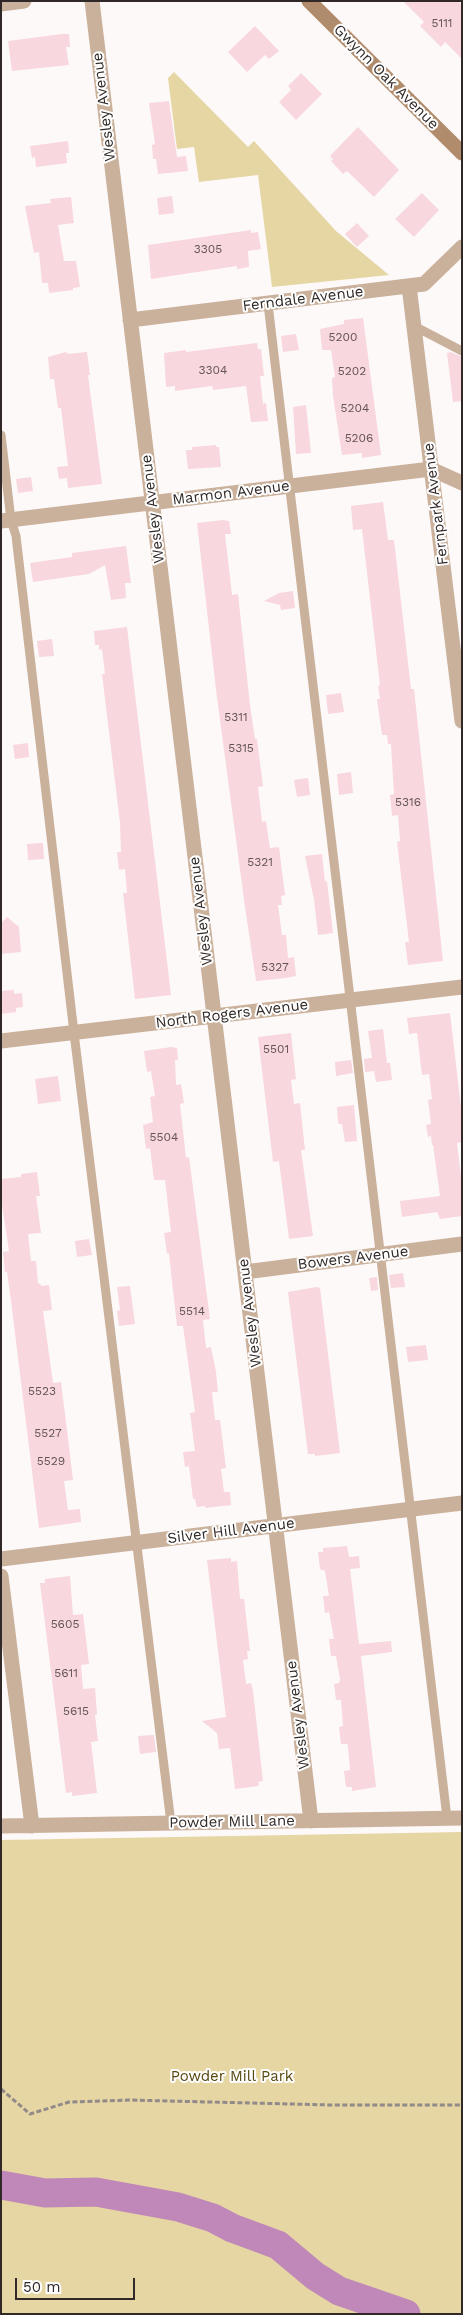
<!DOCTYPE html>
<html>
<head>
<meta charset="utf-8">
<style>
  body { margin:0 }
  #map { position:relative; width:463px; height:2315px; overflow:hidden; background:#fef9f9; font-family:"Work Sans",sans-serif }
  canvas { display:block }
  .frame { position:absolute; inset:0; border:2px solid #312927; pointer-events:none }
  .scale { position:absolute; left:15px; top:2278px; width:120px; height:22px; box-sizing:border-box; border:2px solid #312927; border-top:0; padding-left:6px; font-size:15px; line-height:18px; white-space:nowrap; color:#312927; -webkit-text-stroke:4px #fff; paint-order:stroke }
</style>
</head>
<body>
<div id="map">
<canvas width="463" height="2315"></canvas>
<div class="frame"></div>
<div class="scale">50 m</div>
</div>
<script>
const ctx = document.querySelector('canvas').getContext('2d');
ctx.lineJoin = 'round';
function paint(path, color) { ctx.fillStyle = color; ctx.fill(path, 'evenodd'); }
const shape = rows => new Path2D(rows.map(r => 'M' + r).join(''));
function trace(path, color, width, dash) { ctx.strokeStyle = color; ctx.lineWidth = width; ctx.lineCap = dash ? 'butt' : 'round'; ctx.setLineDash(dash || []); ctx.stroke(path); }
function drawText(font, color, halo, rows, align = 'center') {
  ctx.font = font + ' "Work Sans",sans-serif'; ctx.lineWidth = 4; ctx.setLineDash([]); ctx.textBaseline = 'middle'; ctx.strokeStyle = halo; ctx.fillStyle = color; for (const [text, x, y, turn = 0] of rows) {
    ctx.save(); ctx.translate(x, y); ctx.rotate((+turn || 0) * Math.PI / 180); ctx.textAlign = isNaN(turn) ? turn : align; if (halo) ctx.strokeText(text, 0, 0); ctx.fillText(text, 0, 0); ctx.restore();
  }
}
const green = shape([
  [174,72,248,147,254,141,336,231,389,275,272,287,258,175,199,182,194,147,177,149,168,78],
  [462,1832,462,2314,1,2314,1,1840]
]);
const river = shape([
  [1,2185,45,2193,96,2192,178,2207,213,2218,232,2228,278,2245,315,2276,339,2291,406,2314]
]);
const building = shape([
  [403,1,458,1,462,5,462,59,445,42,441,47,420,26,424,22],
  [255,26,279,51,269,59,265,55,247,72,228,52],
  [62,34,69,34,70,47,66,47,69,65,12,71,8,41],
  [301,73,322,94,296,120,279,102,291,90,288,86],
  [169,101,177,157,186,156,188,171,158,174,156,159,153,159,152,145,155,144,149,103],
  [358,127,399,170,374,197,347,171,343,174,331,161,333,159,330,156],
  [68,141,69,153,66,153,67,163,36,167,35,157,32,158,30,146],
  [422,193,439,210,414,237,395,219],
  [172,196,174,213,159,215,157,198],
  [71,197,74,223,58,225,64,261,76,261,80,287,73,288,73,290,49,293,48,283,42,283,39,252,34,253,25,206,51,203,50,199],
  [357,223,369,236,357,247,345,234],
  [251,230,251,233,258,232,261,249,248,251,249,267,237,269,237,266,151,279,148,245],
  [363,318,381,455,362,458,362,453,342,455,333,396,332,378,335,377,331,350,322,350,320,329,344,324,344,320],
  [296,334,299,350,283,352,281,336],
  [257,343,258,349,261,349,264,376,260,376,263,404,266,403,268,421,251,422,246,386,213,390,212,386,175,391,175,386,166,387,164,353,186,350,186,352],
  [66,352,68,354,87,352,90,375,88,375,102,484,68,488,67,478,59,479,57,467,68,466,61,408,58,408,54,379,50,379,48,357],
  [451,352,462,357,462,401,453,402,447,353],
  [306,405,311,453,296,454,293,407],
  [216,445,216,447,219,447,221,467,188,469,186,450,192,450,192,447],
  [31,477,33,491,18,493,16,479],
  [383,502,388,540,394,540,411,689,414,689,443,961,408,965,405,942,409,942,397,842,400,841,398,815,392,816,390,795,394,794,391,744,388,744,387,735,382,735,377,699,380,699,378,686,380,685,362,529,353,530,351,506],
  [223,520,229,521,231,534,225,534,232,595,238,594,250,705,255,739,257,739,263,786,258,787,262,822,266,821,270,848,279,847,285,895,281,896,282,905,278,905,282,935,286,935,288,958,294,957,296,976,286,978,256,981,245,907,216,690,197,523],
  [126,546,131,583,125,583,126,598,111,600,105,565,89,574,33,582,30,563,72,557,72,553],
  [293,591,295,608,281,610,280,605,264,601,279,593],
  [127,627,171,995,135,999,123,893,127,893,125,869,119,870,117,852,121,852,120,823,102,674,105,674,102,649,99,650,99,645,95,645,94,631],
  [52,639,54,656,39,657,37,641],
  [341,693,344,712,328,714,326,695],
  [28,743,29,757,15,759,13,745],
  [351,772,353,793,339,795,337,774],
  [308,778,310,795,297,797,294,780],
  [43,843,44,859,28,860,27,844],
  [322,854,325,882,327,881,333,933,318,935,314,900,305,856],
  [7,917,19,927,21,952,1,954,1,923],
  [14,990,14,994,22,993,23,1007,16,1008,16,1012,1,1014,1,991],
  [450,1013,462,1116,462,1142,457,1143,462,1186,462,1216,440,1219,437,1212,402,1217,400,1201,440,1196,433,1145,432,1145,431,1136,428,1137,426,1125,431,1124,428,1100,432,1099,429,1074,422,1075,417,1033,409,1034,407,1018],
  [383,1029,387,1063,390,1063,392,1080,376,1082,374,1071,365,1072,364,1059,372,1058,368,1031],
  [291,1033,296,1079,291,1080,294,1104,300,1103,305,1150,301,1150,313,1236,289,1239,279,1161,273,1162,258,1037],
  [171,1047,177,1048,178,1060,175,1060,176,1085,181,1084,184,1103,180,1104,186,1158,189,1157,210,1319,203,1320,206,1348,211,1347,216,1372,218,1392,212,1392,215,1420,220,1420,226,1468,221,1469,224,1492,230,1492,231,1505,205,1508,205,1506,197,1507,195,1499,193,1499,189,1466,185,1467,183,1452,195,1451,190,1413,195,1412,183,1326,177,1326,169,1254,167,1253,164,1233,171,1232,165,1180,154,1180,150,1148,146,1149,143,1125,153,1122,150,1097,155,1096,151,1071,147,1072,144,1051],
  [351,1060,353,1073,336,1076,335,1062],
  [58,1076,61,1101,38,1104,35,1079],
  [354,1105,357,1141,345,1142,342,1124,339,1124,338,1122,337,1107],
  [37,1172,40,1196,36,1196,41,1233,28,1234,31,1261,36,1261,38,1284,40,1283,41,1286,49,1285,52,1310,43,1311,53,1383,61,1382,68,1438,73,1480,64,1481,68,1510,80,1509,81,1522,39,1528,11,1301,7,1272,5,1272,3,1252,9,1251,1,1198,1,1179,21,1177,21,1174],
  [89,1239,92,1255,77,1257,75,1241],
  [403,1273,405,1287,391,1288,389,1275],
  [377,1277,378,1290,371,1291,369,1278],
  [130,1286,135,1324,119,1326,117,1311,120,1310,117,1287],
  [316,1287,320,1288,340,1453,315,1456,315,1454,308,1454,288,1292],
  [426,1345,428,1360,408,1362,406,1347],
  [347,1546,349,1557,359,1556,360,1568,350,1569,359,1644,391,1641,392,1652,361,1656,376,1787,352,1791,352,1787,346,1787,344,1771,350,1770,348,1746,347,1744,341,1744,339,1727,343,1726,341,1700,336,1700,334,1684,339,1683,340,1679,336,1656,331,1656,329,1639,334,1639,329,1612,325,1613,323,1596,329,1596,325,1571,320,1569,318,1552,323,1552,323,1548],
  [231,1558,231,1562,237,1561,240,1599,244,1599,250,1651,247,1651,248,1659,243,1660,246,1684,251,1683,253,1691,263,1781,258,1782,259,1786,235,1789,230,1748,219,1749,217,1733,202,1721,226,1717,207,1560],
  [70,1576,73,1615,83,1614,89,1664,81,1665,83,1689,95,1688,97,1714,95,1715,98,1741,91,1742,97,1793,72,1796,72,1792,66,1793,65,1785,40,1583,45,1583,45,1579],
  [154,1735,156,1752,140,1754,138,1736]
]);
const path = shape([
  [1,2089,30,2114,69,2102,129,2100,331,2105,462,2105]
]);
const service = shape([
  [268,304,447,1818],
  [414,326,462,351],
  [1,435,11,520,16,536,74,1033,171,1823]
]);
const minor = shape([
  [92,1,311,1821],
  [1,4,24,1],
  [409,286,462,721],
  [130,320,424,284,462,247],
  [1,521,431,469,462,483],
  [245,1272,462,1244],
  [1,1559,462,1503],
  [1,1576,32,1826],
  [1,1826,462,1818]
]);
const tertiary = shape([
  [1,1041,462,987]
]);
const secondary = shape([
  [309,1,462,153]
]);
const numberNames = [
  ["5111",442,23],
  ["3305",208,249],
  ["5200",343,337],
  ["3304",213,370],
  ["5202",352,371],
  ["5204",355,408],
  ["5206",359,438],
  ["5311",236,717],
  ["5315",241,748],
  ["5316",408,802],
  ["5321",260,862],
  ["5327",275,967],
  ["5501",276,1049],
  ["5504",164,1137],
  ["5514",192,1311],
  ["5523",42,1391],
  ["5527",48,1433],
  ["5529",51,1461],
  ["5605",65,1624],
  ["5611",66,1673],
  ["5615",76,1711]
];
const streetNames = [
  ["Gwynn Oak Avenue",386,77,45],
  ["Wesley Avenue",104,107,-97],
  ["Ferndale Avenue",303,299,-7],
  ["Marmon Avenue",231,493,-7],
  ["Fernpark Avenue",436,504,-97],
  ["Wesley Avenue",153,509,-97],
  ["Wesley Avenue",201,911,-97],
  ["North Rogers Avenue",232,1014,-7],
  ["Bowers Avenue",353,1258,-7],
  ["Wesley Avenue",250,1313,-97],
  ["Silver Hill Avenue",231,1531,-7],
  ["Wesley Avenue",298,1715,-97],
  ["Powder Mill Lane",232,1822,-1]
];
const parkNames = [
  ["Powder Mill Park",232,2077]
];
paint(green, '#e5d6a4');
trace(river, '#bf88b8', 29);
paint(building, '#f8d7df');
trace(path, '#918a89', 3, [5, 2.5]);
trace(service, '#cab19b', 9);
trace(minor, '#cab19b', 15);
trace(tertiary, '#cab19b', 15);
trace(secondary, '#b18c6c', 15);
drawText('12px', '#635455', null, numberNames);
drawText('15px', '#312927', '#fff', streetNames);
drawText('15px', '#574710', '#fff', parkNames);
</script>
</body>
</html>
